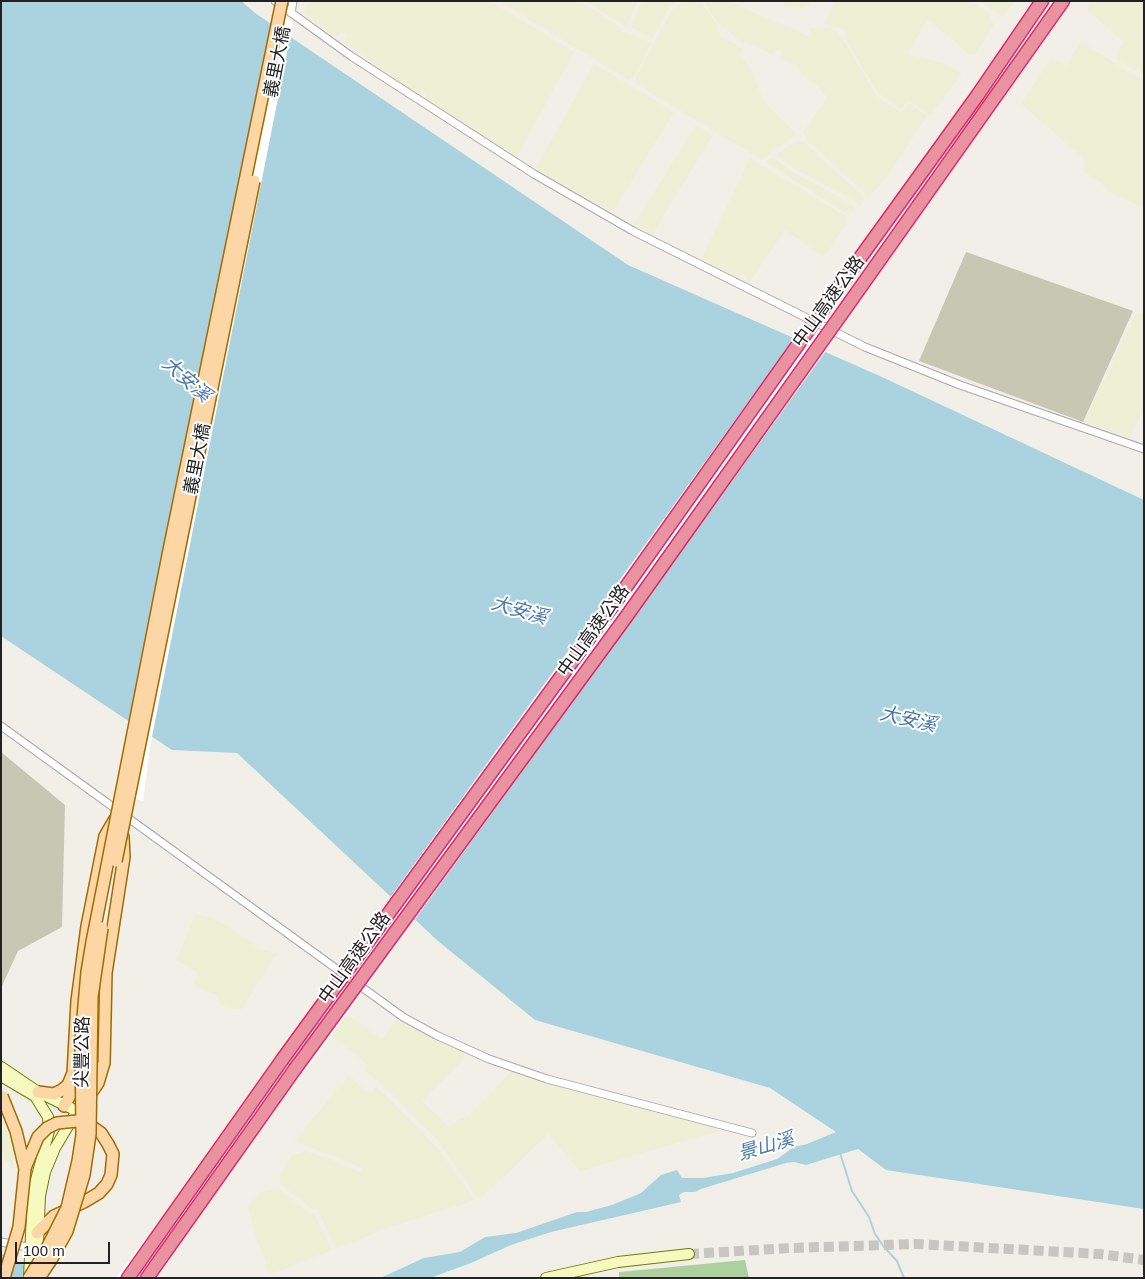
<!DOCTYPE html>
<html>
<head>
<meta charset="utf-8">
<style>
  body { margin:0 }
  #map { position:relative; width:1145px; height:1279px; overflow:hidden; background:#f2efe9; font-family:Helvetica,sans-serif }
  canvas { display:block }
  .frame { position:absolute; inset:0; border:2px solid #222; pointer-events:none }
  .scale { position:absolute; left:15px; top:1242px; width:95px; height:22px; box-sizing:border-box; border:2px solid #222; border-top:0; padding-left:6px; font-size:15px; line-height:18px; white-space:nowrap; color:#222; -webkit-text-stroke:4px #fff; paint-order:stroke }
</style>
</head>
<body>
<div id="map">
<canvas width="1145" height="1279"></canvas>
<div class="frame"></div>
<div class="scale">100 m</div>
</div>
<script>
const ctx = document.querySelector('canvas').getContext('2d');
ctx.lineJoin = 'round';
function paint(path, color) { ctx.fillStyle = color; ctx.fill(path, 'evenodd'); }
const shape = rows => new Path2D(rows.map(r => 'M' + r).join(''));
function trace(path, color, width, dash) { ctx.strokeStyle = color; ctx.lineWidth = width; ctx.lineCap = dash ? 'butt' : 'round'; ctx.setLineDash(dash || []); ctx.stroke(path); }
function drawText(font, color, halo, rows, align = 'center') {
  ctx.font = font + ' Helvetica,"Noto Sans TC",sans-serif'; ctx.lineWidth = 4; ctx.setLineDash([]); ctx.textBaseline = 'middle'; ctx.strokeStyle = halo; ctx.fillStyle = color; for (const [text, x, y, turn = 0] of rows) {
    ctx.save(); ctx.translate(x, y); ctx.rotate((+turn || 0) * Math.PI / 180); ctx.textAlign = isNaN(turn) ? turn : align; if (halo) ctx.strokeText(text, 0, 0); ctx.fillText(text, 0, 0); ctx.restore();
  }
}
const construction = shape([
  [966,252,1133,311,1083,422,919,361],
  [1,752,65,805,62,927,18,951,1,988]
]);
const farmland = shape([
  [310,1,490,1,574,52,517,157,423,99,427,94,423,92,416,94,344,42,348,35,341,31,337,37,303,13],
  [499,1,580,1,621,28,621,32,626,32,652,43,633,78,628,80],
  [586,1,638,1,626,27],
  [642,1,677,1,669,8,653,38,631,27],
  [682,1,700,1,718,25,716,28,722,37,743,49,739,54,749,66,765,103,797,134,762,160,635,83,637,74,672,10],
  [706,1,729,1,808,36,811,28,828,27,836,31,843,39,876,95,888,105,902,112,907,104,910,103,927,116,891,171,868,199,861,189,807,141,803,132,826,99,826,96,816,85,801,74,797,66,780,59,782,51,776,50,773,55,746,42,744,45,716,21,705,3],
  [783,1,813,1,808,6,801,8,784,6],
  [836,1,969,1,988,11,994,25,975,54,969,54,940,29,927,20,908,54,948,64,962,74,930,115,909,100,902,108,900,109,877,92,845,38,847,34,843,30,825,23],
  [979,1,1015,1,1003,17],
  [1092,1,1144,1,1144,74,1128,67,1115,58,1123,42,1087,9],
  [1081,41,1135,76,1144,79,1144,209,1106,191,1102,183,1084,172,1084,159,1021,104,1050,59,1066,66],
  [594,64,674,112,613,212,535,169],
  [696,125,713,135,652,235,634,224],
  [799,140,804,142,863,196,864,201,860,205,815,179,797,170,778,157,778,153],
  [750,158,847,217,845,220,848,222,824,257,785,230,749,283,745,281,747,276,741,274,738,278,701,259],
  [770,158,775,159,793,172,857,207,849,215,765,162],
  [1136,313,1144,314,1144,409,1130,438,1084,422],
  [195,914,209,917,228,926,258,948,278,954,274,958,242,1009,231,1009,221,1005,217,995,193,986,198,973,176,961],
  [345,1013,382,1039,400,1014,465,1052,463,1060,422,1101,450,1127,459,1119,466,1118,512,1071,718,1127,719,1129,716,1132,580,1171,548,1134,483,1197,478,1199,438,1141,388,1090,365,1071,369,1066,329,1034],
  [349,1075,370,1094,376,1087,394,1103,439,1150,475,1200,385,1229,335,1249,318,1209,313,1209,290,1192,280,1182,280,1175,292,1155,305,1151,324,1157,361,1172,363,1169,354,1164,294,1141],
  [1,1105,9,1121,13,1145,14,1168,1,1157],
  [278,1187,307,1212,314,1213,332,1250,269,1275,263,1252,257,1242,248,1207,259,1193]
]);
const forest = shape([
  [745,1260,749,1278,619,1278,619,1272]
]);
const water = shape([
  [1,1,241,1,255,13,628,265,882,377,1144,500,1144,1209,886,1170,858,1149,806,1165,794,1162,786,1163,701,1189,695,1192,684,1192,679,1195,681,1202,551,1232,511,1245,471,1263,430,1278,380,1278,424,1258,460,1252,485,1237,516,1233,577,1212,586,1212,612,1205,641,1193,661,1175,677,1170,682,1178,703,1178,733,1173,777,1159,794,1147,807,1144,836,1132,770,1088,535,1020,438,941,237,753,172,750,1,636],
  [1,1254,6,1255,48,1278,1,1278]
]);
const pier = shape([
  [276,11,293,22,150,747,143,801,119,794],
  [814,311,841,330,304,1073,277,1054],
  [144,1240,171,1259,157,1278,116,1278]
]);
const stream = shape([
  [840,1153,852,1191,869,1217,875,1234,884,1247,897,1261,904,1278]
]);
const secondaryTunnel = shape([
  [689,1254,791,1248,917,1244,1100,1254,1144,1260]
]);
const street = shape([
  [275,1,351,56,534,174,633,231,865,347,960,385,1144,449],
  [291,13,293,1],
  [1,726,403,1017,436,1035,489,1059,547,1079,752,1133],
  [1,1242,33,1248]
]);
const secondary = shape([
  [1,1067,38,1092,77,1111,55,1148,45,1172,40,1196,37,1266],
  [1,1076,33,1095],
  [29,1278,33,1191,49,1131,48,1117,35,1096],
  [546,1278,618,1262,689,1254]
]);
const primary = shape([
  [38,1092,54,1094,62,1090,68,1085,72,1075],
  [89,1096,98,1083,104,1063,106,973,124,857,123,837],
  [64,1106,72,1092,77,1001,87,926,105,836,115,819],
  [37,1233,54,1216,84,1202,99,1193,107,1184,111,1175,113,1154,108,1144,101,1133,91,1126,82,1123]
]);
const highway = shape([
  [834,294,977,96,1042,1],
  [848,305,1063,1],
  [128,1278,282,1060],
  [147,1278,295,1069]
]);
const primaryBridge = shape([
  [116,861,254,181],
  [2,1096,16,1131,25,1169,19,1227,4,1278],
  [25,1168,38,1137,47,1128,57,1123,77,1121],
  [29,1278,44,1254,67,1208,78,1161,82,1135,81,1040,87,972,92,942,168,555,282,1],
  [39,1278,51,1260,67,1231,84,1175,90,1134,92,997,102,928]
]);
const highwayBridge = shape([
  [282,1060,611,608,834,294],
  [295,1069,626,617,848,305]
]);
const streetNames = [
  ["義里大橋",278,62,-79],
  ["中山高速公路",829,302,-54],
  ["義里大橋",198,459,-79],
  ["中山高速公路",594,631,-54],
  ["中山高速公路",355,958,-54],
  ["尖豐公路",83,1052,-89]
];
const waterNames = [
  ["大安溪",186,380,41],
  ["大安溪",519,611,16],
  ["大安溪",908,720,13],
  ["景山溪",766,1147,-16]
];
paint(construction, '#c7c7b4');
paint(farmland, '#eef0d5');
paint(forest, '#add19e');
paint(water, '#aad3df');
paint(pier, '#fff');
trace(stream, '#aad3df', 2);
trace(secondaryTunnel, '#c8c6c1', 10, [10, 5]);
trace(street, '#a9a9a9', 9);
trace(secondary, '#707d05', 12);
trace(primary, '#a06b00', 14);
trace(highway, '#dc2a67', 15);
trace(street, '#fff', 7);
trace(secondary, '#f7fabf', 10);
trace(primary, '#fcd6a4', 11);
trace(highway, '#e892a2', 12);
trace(primaryBridge, '#a06b00', 14, []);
trace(highwayBridge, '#dc2a67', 15, []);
trace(primaryBridge, '#fcd6a4', 11);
trace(highwayBridge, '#e892a2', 12);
drawText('18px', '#222', '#fff', streetNames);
drawText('italic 19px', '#4a7aab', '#fff', waterNames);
</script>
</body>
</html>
